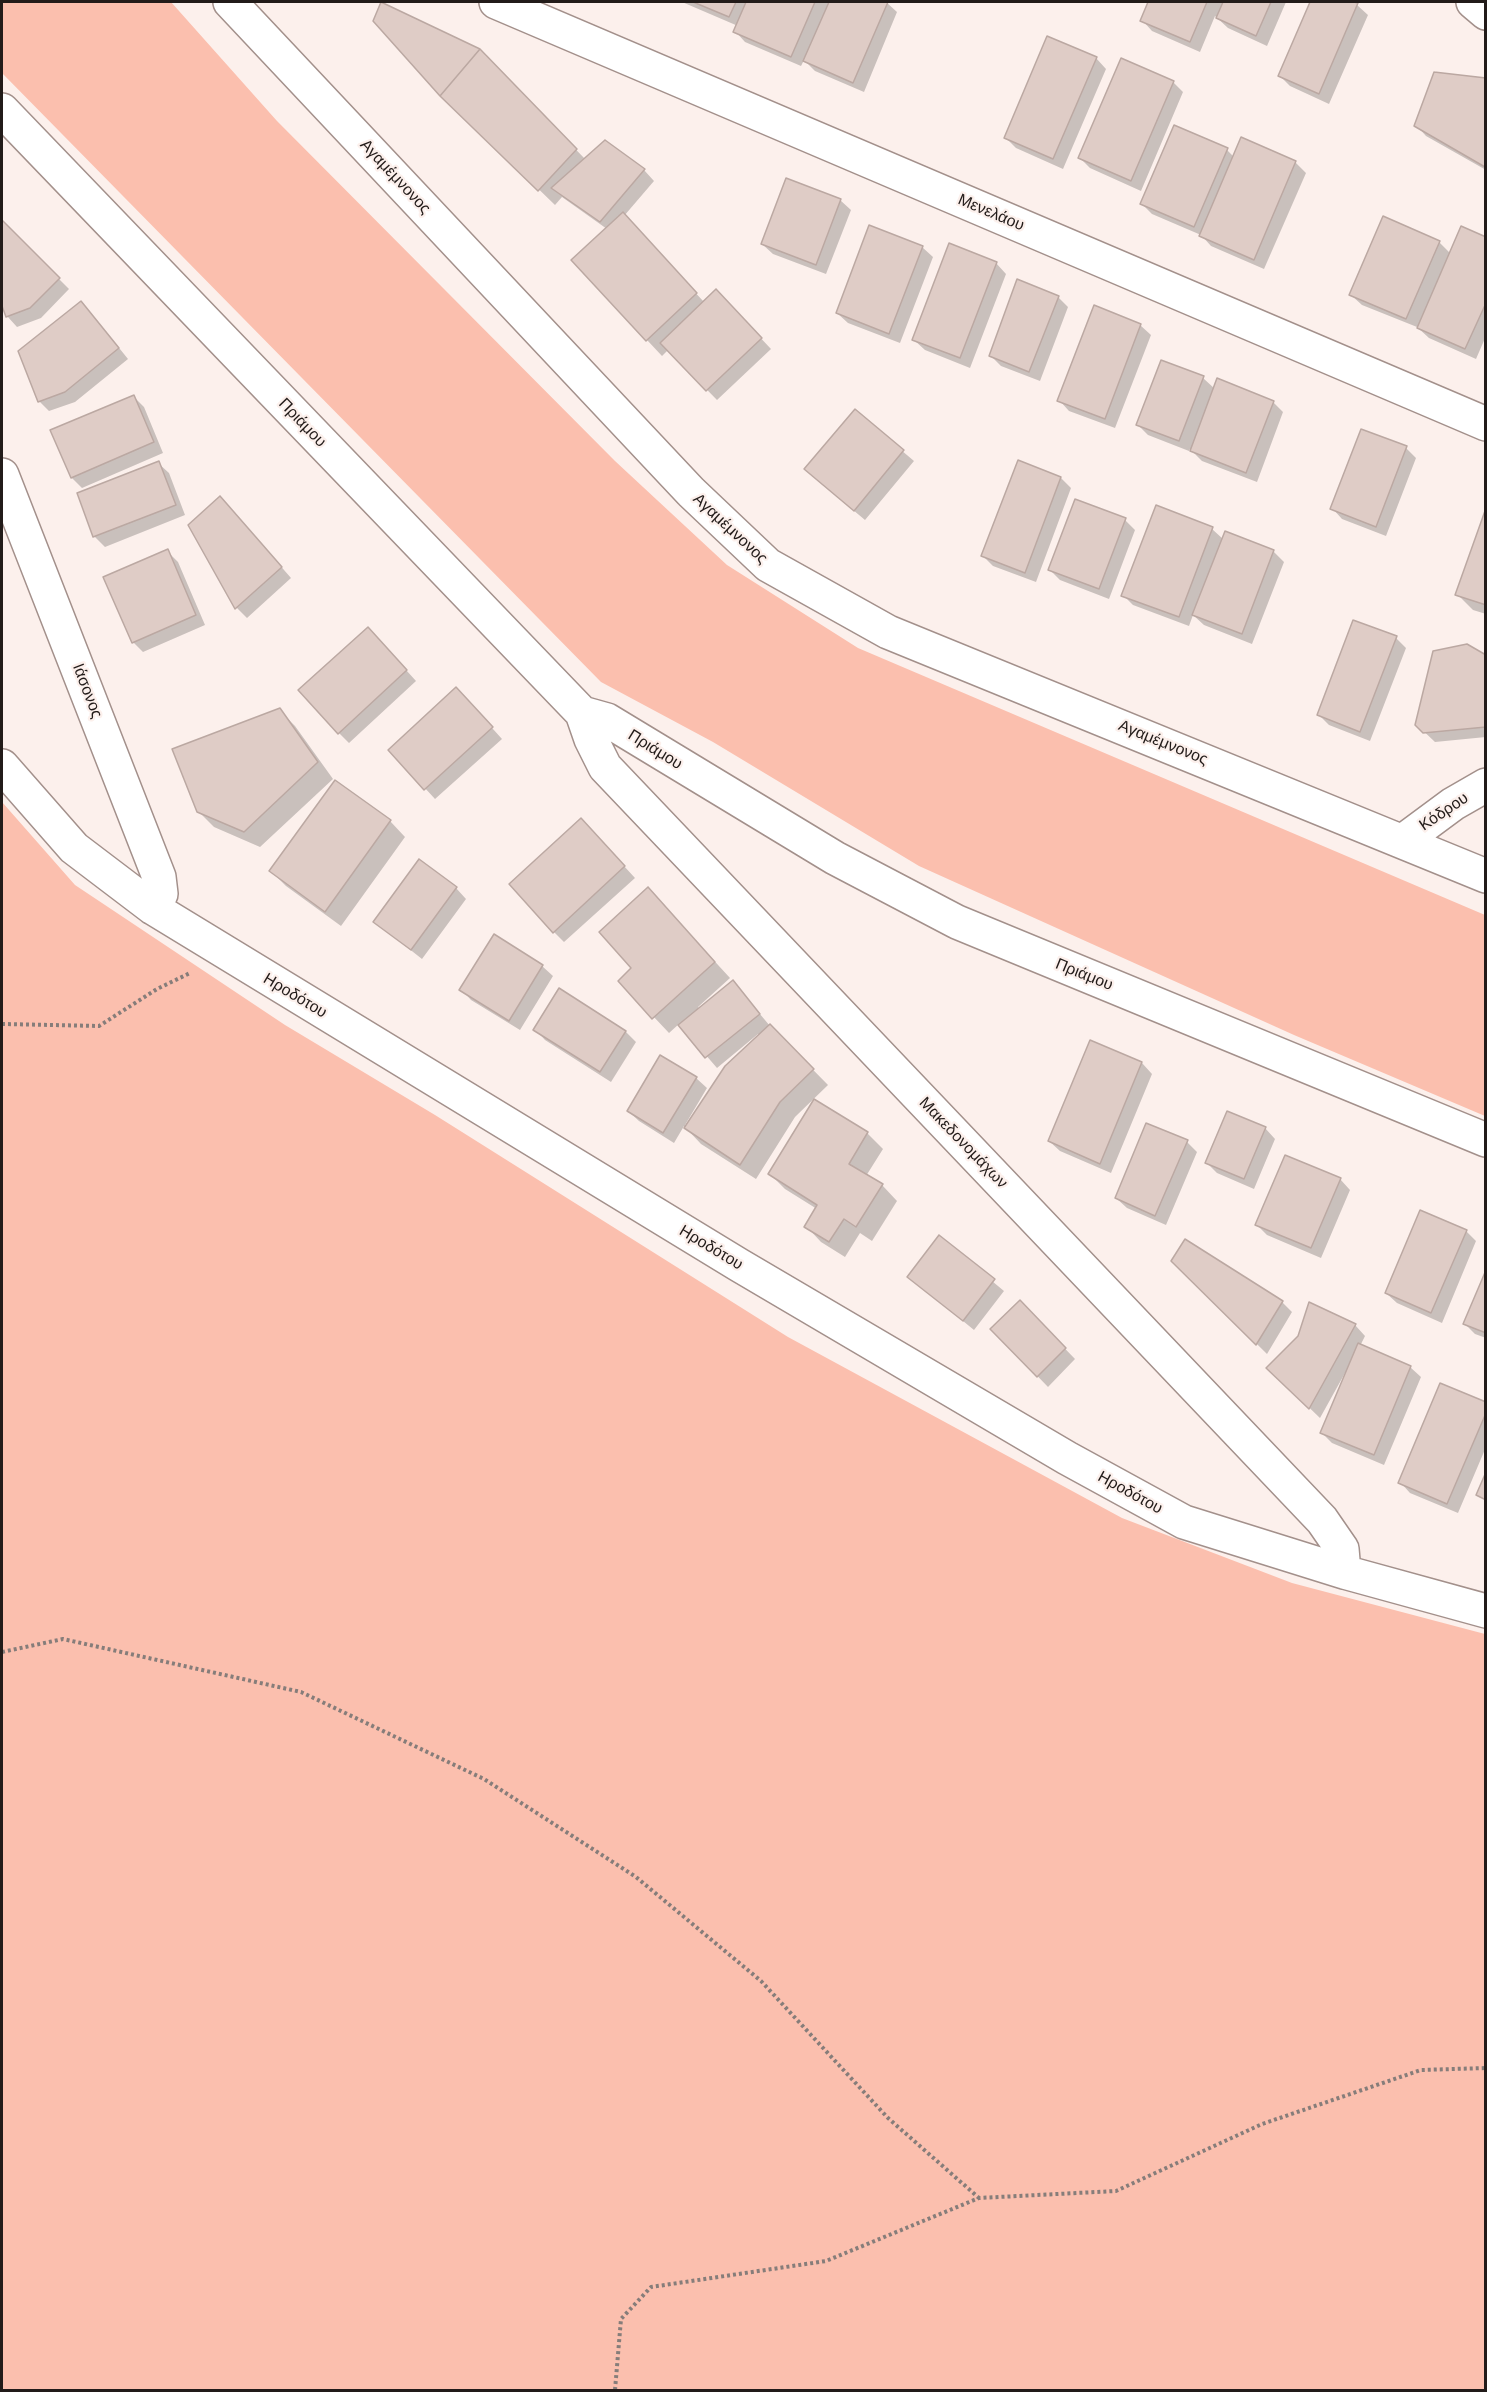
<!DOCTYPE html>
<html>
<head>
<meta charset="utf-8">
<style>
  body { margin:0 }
  #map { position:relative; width:1487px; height:2392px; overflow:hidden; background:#fcf0ec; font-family:Arial,sans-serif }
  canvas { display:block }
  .frame { position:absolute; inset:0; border:3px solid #221b19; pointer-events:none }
</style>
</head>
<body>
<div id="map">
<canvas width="1487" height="2392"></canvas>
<div class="frame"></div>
</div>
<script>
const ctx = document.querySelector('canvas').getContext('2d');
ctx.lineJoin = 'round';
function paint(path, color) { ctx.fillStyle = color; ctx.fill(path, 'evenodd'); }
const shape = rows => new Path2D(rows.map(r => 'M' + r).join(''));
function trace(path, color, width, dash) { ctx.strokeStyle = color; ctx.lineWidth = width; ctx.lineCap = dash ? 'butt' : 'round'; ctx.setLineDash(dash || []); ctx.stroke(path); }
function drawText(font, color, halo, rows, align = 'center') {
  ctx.font = font + ' Arial,sans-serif'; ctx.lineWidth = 4.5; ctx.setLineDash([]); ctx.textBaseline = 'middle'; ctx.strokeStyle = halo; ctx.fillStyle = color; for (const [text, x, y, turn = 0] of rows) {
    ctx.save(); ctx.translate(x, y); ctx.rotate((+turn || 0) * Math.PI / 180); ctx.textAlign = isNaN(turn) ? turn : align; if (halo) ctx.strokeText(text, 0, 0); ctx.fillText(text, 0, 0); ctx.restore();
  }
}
const green = shape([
  [2,2,171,2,277,121,615,461,727,565,858,648,1485,915,1485,1116,1294,1035,919,866,713,742,601,682,2,73],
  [2,802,75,885,285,1025,435,1115,788,1337,1122,1518,1292,1583,1485,1634,1485,2390,2,2390]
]);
const shadow = shape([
  [682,2,886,2,897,12,864,92,815,71,804,60,801,66,745,42,735,31,738,26],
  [1150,2,1286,2,1267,46,1228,28,1215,16,1200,52,1152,31,1142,20],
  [1312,2,1350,2,1357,5,1368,15,1329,104,1290,86,1280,76],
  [1096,58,1106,69,1063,169,1016,148,1006,138],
  [495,66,585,159,605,142,644,170,654,181,624,216,704,302,726,301,771,349,717,400,668,350,662,356,647,340,607,229,562,197,555,205,458,111],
  [1486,79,1486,170,1426,136,1416,125],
  [1173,82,1183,92,1141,191,1090,168,1080,158],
  [1227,150,1234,157,1295,162,1306,173,1264,269,1211,246,1201,235,1152,214,1142,204],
  [840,200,851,210,826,274,773,254,762,244],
  [2,222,69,289,41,318,17,327,7,316,2,302],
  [1486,239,1486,336,1476,359,1429,338,1417,327,1362,305,1351,295,1439,242,1450,253],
  [922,247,933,257,900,343,848,323,837,313],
  [996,263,1006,274,970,368,925,350,914,340],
  [1058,297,1068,307,1040,381,1001,366,990,355],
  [91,313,128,359,75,402,49,411,39,401],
  [1140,325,1151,335,1115,428,1069,411,1059,400],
  [1162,362,1203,378,1215,389,1273,402,1283,412,1257,482,1202,461,1190,449,1189,451,1148,435,1138,425],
  [133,396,144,407,163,453,82,488,72,478,52,431],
  [855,411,914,461,865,520,816,479],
  [1406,448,1416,458,1386,536,1342,519,1332,508],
  [158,463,169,473,185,515,105,547,94,536],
  [1061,478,1071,488,1036,582,993,566,983,556],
  [230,508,291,578,247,618,237,608,190,525],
  [1486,512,1486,614,1473,610,1457,594],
  [1125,520,1135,530,1109,599,1060,580,1050,570],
  [1212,529,1223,539,1273,551,1284,562,1252,644,1204,625,1193,615,1189,626,1133,605,1123,595],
  [167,551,178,562,205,625,143,652,133,642],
  [1396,638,1406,648,1370,741,1329,725,1319,715],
  [378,639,416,681,349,743,339,733],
  [1486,656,1486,737,1435,742,1416,724],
  [466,699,502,739,435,799,390,750],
  [279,710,295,726,333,779,260,847,214,827,198,811],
  [390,821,405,837,341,926,286,886,271,871],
  [591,830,635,878,564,942,554,932],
  [456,888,466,899,422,959,375,922],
  [663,905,730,978,698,1007,699,1009,733,982,770,1026,828,1085,795,1117,756,1179,701,1144,684,1126,674,1143,639,1121,628,1111,696,1078,707,1088,685,1125,687,1126,760,1036,758,1034,717,1068,679,1024,669,1033,620,981,633,969],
  [542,966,553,976,520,1030,471,1000,461,989],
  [535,1029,626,1032,636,1042,611,1082,545,1040],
  [1091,1042,1142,1063,1152,1074,1111,1173,1060,1151,1049,1141],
  [815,1101,867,1133,883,1149,866,1176,882,1185,897,1201,872,1241,860,1233,845,1257,821,1242,806,1226,817,1209,785,1189,770,1174],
  [1265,1128,1275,1139,1254,1189,1217,1173,1207,1163],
  [1187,1142,1197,1152,1166,1225,1127,1208,1116,1198],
  [1340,1179,1350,1190,1321,1258,1267,1235,1257,1225],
  [1466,1231,1476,1241,1442,1323,1397,1303,1386,1293],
  [939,1237,1004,1291,974,1330,908,1276],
  [1173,1261,1282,1302,1292,1312,1267,1354],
  [1486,1274,1486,1338,1475,1334,1465,1324],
  [1020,1302,1075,1359,1048,1387,992,1329],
  [1355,1325,1365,1336,1360,1346,1410,1367,1421,1377,1384,1465,1332,1443,1322,1433,1347,1374,1345,1373,1320,1418,1268,1368],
  [1486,1404,1486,1447,1458,1513,1410,1493,1400,1482]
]);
const building = shape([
  [381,2,480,49,440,96,373,21,381,2],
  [693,2,736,2,729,17,693,2],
  [746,2,815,2,791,57,733,32,746,2],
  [829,2,888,2,853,83,803,61,829,2],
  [1148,2,1207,2,1190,42,1140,21,1148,2],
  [1223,2,1271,2,1256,36,1216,18,1223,2],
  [1310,2,1354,2,1358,3,1319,94,1278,76,1310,2],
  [1047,36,1097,57,1053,159,1004,138,1047,36],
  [480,49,577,149,538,191,440,96,480,49],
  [1121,58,1174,81,1131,181,1078,158,1121,58],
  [1434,72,1486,78,1485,167,1414,126,1434,72],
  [1174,125,1228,148,1194,227,1140,204,1174,125],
  [1241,137,1296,161,1254,260,1199,236,1241,137],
  [605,140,645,169,600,222,551,188,605,140],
  [786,178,841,199,816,265,761,244,786,178],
  [623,212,697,293,646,341,571,260,623,212],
  [1383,216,1440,241,1406,319,1349,295,1383,216],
  [2,220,60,278,30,308,6,317,2,306,2,220],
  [869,225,923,246,889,334,836,313,869,225],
  [1461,226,1486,237,1486,303,1465,349,1417,328,1461,226],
  [949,243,997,262,960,358,912,340,949,243],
  [1017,279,1059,296,1029,372,989,356,1017,279],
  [716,289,762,338,706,391,660,343,716,289],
  [81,301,119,348,65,392,38,402,18,351,81,301],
  [1094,305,1141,324,1105,419,1057,401,1094,305],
  [1161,360,1204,376,1179,441,1136,425,1161,360],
  [1217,378,1274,401,1246,473,1190,451,1217,378],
  [134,395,154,442,71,478,50,430,134,395],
  [855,409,904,450,854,511,804,469,855,409],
  [1361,429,1407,446,1376,527,1330,509,1361,429],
  [1018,460,1061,477,1025,573,981,556,1018,460],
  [159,461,176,505,93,537,77,493,159,461],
  [220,496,282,567,235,609,188,525,220,496],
  [1075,499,1126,518,1099,589,1048,570,1075,499],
  [1156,505,1213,527,1179,617,1121,596,1156,505],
  [1486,508,1486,605,1455,595,1486,508],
  [1225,531,1274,550,1242,634,1192,615,1225,531],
  [168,549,196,615,132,643,103,577,168,549],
  [1353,620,1397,636,1360,732,1317,715,1353,620],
  [368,627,407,670,338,734,298,690,368,627],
  [1467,644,1486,655,1486,727,1423,733,1415,725,1433,651,1467,644],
  [456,687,493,727,424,790,388,750,456,687],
  [280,708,318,762,244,832,197,812,172,749,280,708],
  [335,780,391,820,325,912,269,871,335,780],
  [581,818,625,866,553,933,509,884,581,818],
  [419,859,457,887,411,950,373,922,419,859],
  [648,887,715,962,652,1019,618,981,631,968,599,932,648,887],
  [494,934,543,965,509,1021,459,990,494,934],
  [733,980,760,1014,705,1058,678,1025,733,980],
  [559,988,626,1031,600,1072,533,1030,559,988],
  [770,1024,814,1069,780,1102,740,1165,684,1128,725,1066,770,1024],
  [1090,1040,1142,1062,1100,1164,1048,1141,1090,1040],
  [660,1055,697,1077,663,1133,627,1111,660,1055],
  [814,1099,868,1132,849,1164,883,1184,856,1227,844,1219,829,1242,804,1227,817,1205,768,1174,814,1099],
  [1227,1111,1266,1127,1244,1179,1205,1163,1227,1111],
  [1146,1123,1188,1140,1155,1216,1115,1198,1146,1123],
  [1285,1155,1341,1178,1311,1248,1255,1225,1285,1155],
  [1420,1210,1467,1230,1431,1313,1385,1293,1420,1210],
  [939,1235,995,1279,963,1321,907,1277,939,1235],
  [1185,1239,1283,1301,1256,1345,1171,1261,1185,1239],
  [1486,1270,1486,1333,1463,1324,1486,1270],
  [1020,1300,1066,1348,1037,1377,990,1329,1020,1300],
  [1309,1302,1356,1324,1309,1409,1266,1368,1298,1336,1309,1302],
  [1358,1343,1411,1366,1374,1455,1320,1433,1358,1343],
  [1440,1383,1486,1402,1486,1413,1447,1504,1398,1483,1440,1383],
  [1486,1472,1486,1500,1476,1495,1486,1472]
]);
const path = shape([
  [2,1024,99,1026,157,989,190,973],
  [2,1652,63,1639,301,1692,484,1779,636,1877,761,1981,888,2118,979,2198],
  [615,2390,621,2319,651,2287,826,2261,979,2198,1116,2191,1262,2124,1421,2070,1486,2068]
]);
const street = shape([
  [230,2,691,492,768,565,888,632,1486,876],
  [496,2,1486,424],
  [1473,2,1486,13],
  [2,110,582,713,607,720,835,858,957,922,1486,1140],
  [2,475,159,877,161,894,153,908],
  [582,713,591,739,605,767,1322,1520,1342,1549,1344,1572],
  [2,766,74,848,153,908,739,1265,1067,1458,1184,1522,1344,1572,1486,1611],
  [1403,841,1453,804,1486,785]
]);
const streetNames = [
  ["Αγαμέμνονος",395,177,47],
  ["Μενελάου",991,213,23],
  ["Πριάμου",302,423,46],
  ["Αγαμέμνονος",730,529,43],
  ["Ιάσονος",87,691,69],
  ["Αγαμέμνονος",1163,743,22],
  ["Πριάμου",655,750,32],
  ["Κόδρου",1444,812,-34],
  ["Πριάμου",1084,975,22],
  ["Ηροδότου",295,996,31],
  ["Μακεδονομάχων",963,1143,46],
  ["Ηροδότου",711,1248,31],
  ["Ηροδότου",1130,1493,29]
];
paint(green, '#fbbfae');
paint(shadow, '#0003');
paint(building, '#dfccc6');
trace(building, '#bba8a2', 1.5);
trace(street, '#a3908b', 36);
trace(path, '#867d7a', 4, [3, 3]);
trace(street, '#fff', 33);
drawText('16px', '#221b19', '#fcf0ec', streetNames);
</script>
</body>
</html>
